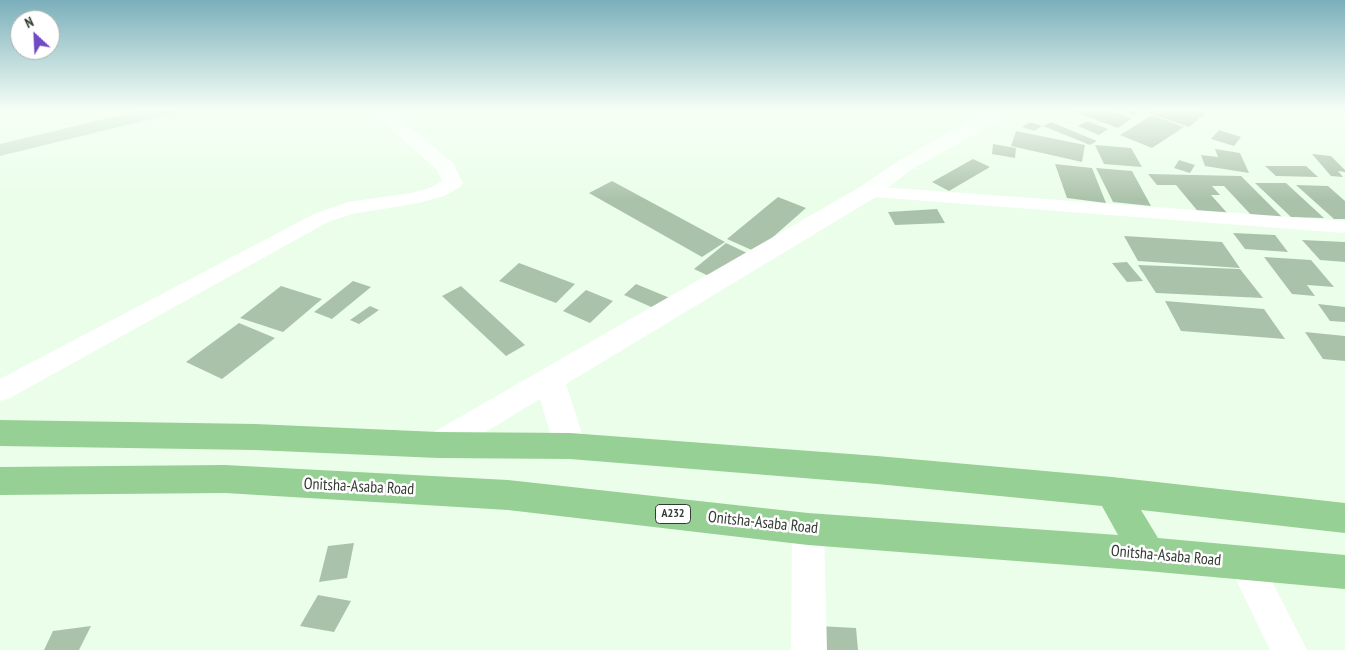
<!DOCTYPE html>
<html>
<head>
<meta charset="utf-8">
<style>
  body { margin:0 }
  #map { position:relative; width:1345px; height:650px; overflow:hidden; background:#ebfeea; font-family:"PT Sans Narrow",sans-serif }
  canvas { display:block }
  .north { position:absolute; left:10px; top:10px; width:50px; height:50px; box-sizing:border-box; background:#fff; border:1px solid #adb1ad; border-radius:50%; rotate:335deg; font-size:14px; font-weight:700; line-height:20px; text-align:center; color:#333c32 }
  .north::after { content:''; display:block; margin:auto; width:18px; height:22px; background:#704bc3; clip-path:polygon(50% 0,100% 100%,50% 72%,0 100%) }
</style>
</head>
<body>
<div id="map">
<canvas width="1345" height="650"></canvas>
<div class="north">N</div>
</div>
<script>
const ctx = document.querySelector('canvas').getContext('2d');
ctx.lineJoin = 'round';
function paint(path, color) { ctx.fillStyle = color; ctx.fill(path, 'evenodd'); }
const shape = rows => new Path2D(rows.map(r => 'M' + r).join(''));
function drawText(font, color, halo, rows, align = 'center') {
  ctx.font = font + ' "PT Sans Narrow",sans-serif'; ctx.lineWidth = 5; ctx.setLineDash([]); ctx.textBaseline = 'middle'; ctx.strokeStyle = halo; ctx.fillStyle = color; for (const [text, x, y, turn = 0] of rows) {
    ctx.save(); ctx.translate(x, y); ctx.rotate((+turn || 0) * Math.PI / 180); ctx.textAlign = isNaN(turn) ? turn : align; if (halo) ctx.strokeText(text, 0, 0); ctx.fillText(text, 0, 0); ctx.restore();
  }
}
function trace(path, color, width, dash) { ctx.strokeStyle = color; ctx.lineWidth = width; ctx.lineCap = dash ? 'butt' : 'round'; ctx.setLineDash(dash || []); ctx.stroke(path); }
const building = shape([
  [1066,109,1105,109,1132,118,1118,128],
  [1117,109,1148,109,1133,115],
  [1154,109,1198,109,1196,110,1206,113,1189,127,1148,113],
  [1152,115,1184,127,1152,148,1120,135],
  [1087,121,1108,129,1099,135,1078,126],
  [1030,122,1042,126,1034,131,1022,127],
  [1051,122,1097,141,1090,145,1043,126],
  [1219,130,1241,137,1234,146,1211,139],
  [1016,131,1085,145,1082,162,1011,146],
  [993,144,1016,148,1015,158,992,154],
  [1095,145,1131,148,1142,167,1104,164],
  [1215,149,1240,153,1249,173,1205,166,1201,155,1218,157],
  [1312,154,1331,156,1345,170,1345,172,1338,171,1343,177,1331,176],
  [973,159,990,167,949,191,932,182],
  [1179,160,1195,165,1190,173,1174,168],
  [1055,164,1092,168,1106,203,1067,198],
  [1265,166,1306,166,1318,177,1276,176],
  [1096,168,1132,171,1151,206,1113,202],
  [1148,174,1241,176,1282,217,1253,217,1224,186,1212,186,1220,195,1211,195,1229,215,1201,215,1176,185,1157,185],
  [612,181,725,242,702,257,589,193],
  [1255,183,1286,183,1324,218,1291,217],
  [1296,185,1328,186,1345,201,1345,219,1334,219],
  [778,197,806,208,756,252,727,239],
  [937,209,945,223,895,225,888,212],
  [1233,233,1275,235,1288,252,1245,249],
  [1124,236,1222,242,1240,268,1138,261],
  [1302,240,1345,242,1345,262,1320,260],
  [726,243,747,253,715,279,694,269],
  [1264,257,1311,260,1334,287,1307,285,1315,296,1292,294],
  [1127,262,1143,281,1127,282,1112,263],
  [519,263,575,284,556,303,499,281],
  [1138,265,1240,269,1263,298,1156,293],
  [353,281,371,287,332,319,314,312],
  [636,284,670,298,658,310,624,295],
  [281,286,322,299,283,332,240,318],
  [461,286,525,345,506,356,442,296],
  [586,290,613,301,590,323,563,311],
  [1165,301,1264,309,1285,339,1181,331],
  [1318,304,1345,307,1345,322,1330,321],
  [370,306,379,310,359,324,350,320],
  [239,323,275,338,222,379,186,362],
  [1305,332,1345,336,1345,361,1323,359],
  [354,543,347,578,319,582,328,546],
  [318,595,351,601,334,632,300,626],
  [91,626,79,650,44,650,53,631],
  [818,626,856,628,858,650,820,650]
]);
const minor = shape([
  [371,109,389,109,453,163,463,183,460,187,444,196,419,203,352,214,328,222,10,398,0,401,0,379,314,214,348,202,411,193,430,188,442,181,437,170,373,113,371,109],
  [868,186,1345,221,1345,233,861,196,858,192,861,188,868,186],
  [808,515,819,519,824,529,827,650,791,650,792,529,797,519,808,515],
  [1245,547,1257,552,1307,650,1270,650,1228,563,1233,552,1245,547]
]);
const tertiary = shape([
  [990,109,1011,109,1009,113,972,136,912,169,876,197,566,384,586,446,581,455,570,459,559,455,554,446,540,399,449,454,438,458,427,454,422,445,427,436,860,187,898,161,990,109]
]);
const secondary = shape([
  [147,109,178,109,176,113,0,156,0,144,147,109]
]);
const trunk = shape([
  [0,420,255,424,438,432,570,433,877,456,1112,477,1345,503,1345,533,1141,510,1158,538,1345,555,1345,589,1147,571,808,545,508,510,225,493,0,495,0,467,225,465,508,480,808,513,1118,535,1102,506,877,484,570,459,438,458,255,450,0,446,0,420]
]);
const shields = [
  [673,514,35]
];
const shieldNames = [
  ["A232",673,514]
];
const nearStreetnames = [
  ["Onitsha-Asaba Road",359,487,3],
  ["Onitsha-Asaba Road",763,523,6],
  ["Onitsha-Asaba Road",1166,556,5]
];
paint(building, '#abc2aa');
paint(minor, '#fff');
paint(tertiary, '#fff');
paint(secondary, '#c7dcc7');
paint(trunk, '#96d094');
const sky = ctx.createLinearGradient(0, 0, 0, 200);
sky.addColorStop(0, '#7bafbb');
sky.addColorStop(0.55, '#f6fff6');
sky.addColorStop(1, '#f6fff600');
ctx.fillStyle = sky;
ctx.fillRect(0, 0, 1345, 200);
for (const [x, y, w] of shields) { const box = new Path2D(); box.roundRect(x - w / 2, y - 9.5, w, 19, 4); ctx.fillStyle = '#fff'; ctx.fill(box); trace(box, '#333c32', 1); }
drawText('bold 12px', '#333c32', null, shieldNames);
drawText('16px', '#333c32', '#fff', nearStreetnames);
</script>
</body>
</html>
